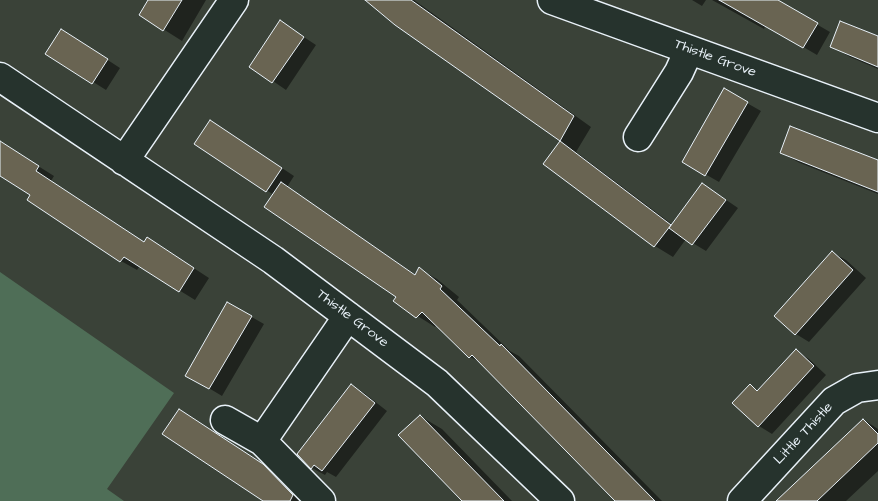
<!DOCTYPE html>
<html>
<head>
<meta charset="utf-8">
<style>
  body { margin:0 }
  canvas { display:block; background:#3a4238 }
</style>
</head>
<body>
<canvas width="878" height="501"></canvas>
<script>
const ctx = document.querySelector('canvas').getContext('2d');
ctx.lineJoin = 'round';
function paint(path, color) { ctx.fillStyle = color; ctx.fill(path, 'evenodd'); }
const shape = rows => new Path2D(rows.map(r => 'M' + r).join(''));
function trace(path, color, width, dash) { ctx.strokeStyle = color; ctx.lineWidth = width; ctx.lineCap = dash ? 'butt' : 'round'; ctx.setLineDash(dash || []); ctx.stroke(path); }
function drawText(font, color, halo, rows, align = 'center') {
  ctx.font = font + ' "Architects Daughter",sans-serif'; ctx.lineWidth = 4.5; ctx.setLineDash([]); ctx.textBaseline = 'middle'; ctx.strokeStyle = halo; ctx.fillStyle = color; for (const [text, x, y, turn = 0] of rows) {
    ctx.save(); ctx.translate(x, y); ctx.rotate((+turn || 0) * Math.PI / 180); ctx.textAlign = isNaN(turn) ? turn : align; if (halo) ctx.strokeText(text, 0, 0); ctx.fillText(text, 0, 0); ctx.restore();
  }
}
const green = shape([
  [0,272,174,393,107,489,124,501,0,501]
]);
const shadow = shape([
  [150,0,206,0,182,41,141,15],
  [367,0,414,0,591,127,576,152,673,225,703,184,738,208,706,251,686,239,673,257,655,246,545,164,561,141,396,24],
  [692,0,706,0,702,6],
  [712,0,775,0,830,32,817,55,766,25,764,29],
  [281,22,316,45,286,90,251,66],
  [74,38,120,68,106,90,47,53],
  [878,38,878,69,850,57,831,46],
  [724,90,761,111,719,182,684,162],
  [223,129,294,176,287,187,416,275,419,269,437,279,459,297,457,300,510,351,519,356,662,501,616,501,480,362,470,357,437,325,435,327,394,301,398,296,274,195,196,144],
  [0,142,54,176,51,181,145,243,163,248,209,278,195,300,140,266,137,270,121,261,29,199,32,194,0,174],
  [781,153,878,162,878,194,800,163],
  [833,253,846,260,866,278,809,342,796,334,776,316],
  [227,303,264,324,222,396,187,375],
  [796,351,809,359,826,375,772,434,759,426,734,403,750,386,759,391],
  [351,385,364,393,387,411,336,477,327,472,325,475,312,468,299,454],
  [180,411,282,477,306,501,265,501],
  [420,416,442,429,512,501,463,501],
  [864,420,878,429,878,471,846,501,778,501]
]);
const building = shape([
  [148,0,182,0,163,31,139,15,148,0],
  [365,0,411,0,574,116,560,141,395,25,365,0],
  [719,0,778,0,818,23,803,48,719,0],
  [280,20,304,37,272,83,249,67,280,20],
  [840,21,878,36,878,67,830,47,840,21],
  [61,29,108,59,92,84,45,54,61,29],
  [724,88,748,102,705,176,682,162,724,88],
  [210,120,282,168,266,192,194,144,210,120],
  [790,126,878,160,878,192,780,153,790,126],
  [0,141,39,166,36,171,144,242,147,237,194,268,179,292,124,257,120,262,27,200,30,195,0,176,0,141],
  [560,141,671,225,654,247,543,164,560,141],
  [281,182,415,275,419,267,442,286,440,289,500,346,501,344,655,501,615,501,472,355,469,358,422,312,416,318,393,301,396,297,264,207,281,182],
  [702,183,726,200,692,245,669,228,702,183],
  [832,251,853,270,795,335,774,316,832,251],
  [227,302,252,316,209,389,185,376,227,302],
  [796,349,814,366,758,427,732,403,750,384,757,391,796,349],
  [351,384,375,403,322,471,314,465,311,469,297,454,351,384],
  [179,409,263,464,293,495,290,501,263,501,162,434,179,409],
  [420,415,504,501,462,501,398,435,420,415],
  [863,419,878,434,878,443,817,501,776,501,863,419]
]);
const minor = shape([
  [552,0,878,118],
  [0,77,273,260,437,383,560,501],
  [638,137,679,72,689,50],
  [124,161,234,0],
  [225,420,262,441,321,501],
  [262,441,348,316],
  [742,501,834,401,857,388,878,385]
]);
const streetNames = [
  ["Thistle Grove",715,59,20],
  ["Thistle Grove",352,319,37],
  ["Little Thistle",804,434,-47]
];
paint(green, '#4f6e57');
paint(shadow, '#0007');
paint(building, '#696452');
trace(building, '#e8f1f8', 1);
trace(minor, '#e8f1f8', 31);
trace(minor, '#26332d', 28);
drawText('14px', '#e8f1f8', '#26332d', streetNames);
</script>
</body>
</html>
